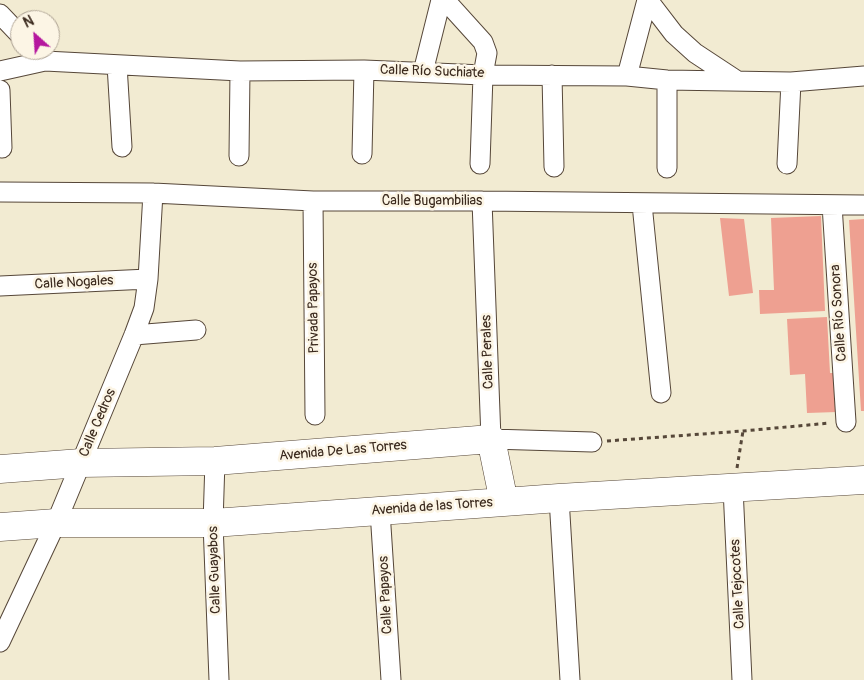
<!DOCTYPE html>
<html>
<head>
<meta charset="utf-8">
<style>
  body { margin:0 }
  #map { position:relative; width:864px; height:680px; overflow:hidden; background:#f2ebd2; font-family:Pangolin,sans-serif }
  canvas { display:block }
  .north { position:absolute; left:10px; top:10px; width:50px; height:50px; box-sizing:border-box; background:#fcf5e5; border:1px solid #afa495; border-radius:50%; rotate:334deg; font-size:14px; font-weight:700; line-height:20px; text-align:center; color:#3b2a1e }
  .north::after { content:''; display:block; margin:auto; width:18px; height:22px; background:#b5179e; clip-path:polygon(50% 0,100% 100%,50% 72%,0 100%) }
</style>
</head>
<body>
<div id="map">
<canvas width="864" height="680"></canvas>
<div class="north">N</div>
</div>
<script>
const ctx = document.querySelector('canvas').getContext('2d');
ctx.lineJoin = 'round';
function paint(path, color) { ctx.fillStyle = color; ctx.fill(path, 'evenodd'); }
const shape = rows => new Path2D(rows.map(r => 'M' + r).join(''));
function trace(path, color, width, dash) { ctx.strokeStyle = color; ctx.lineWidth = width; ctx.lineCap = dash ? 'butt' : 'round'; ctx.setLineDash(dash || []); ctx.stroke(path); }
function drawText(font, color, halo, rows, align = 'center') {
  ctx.font = font + ' Pangolin,sans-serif'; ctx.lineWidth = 5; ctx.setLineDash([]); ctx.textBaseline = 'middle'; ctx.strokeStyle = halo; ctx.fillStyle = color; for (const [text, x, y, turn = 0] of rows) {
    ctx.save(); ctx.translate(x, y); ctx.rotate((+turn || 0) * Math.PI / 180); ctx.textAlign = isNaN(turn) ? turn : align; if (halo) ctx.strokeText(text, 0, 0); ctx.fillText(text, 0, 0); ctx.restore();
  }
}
const building = shape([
  [821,216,825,311,760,314,759,290,774,290,771,218],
  [720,218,744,219,753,293,729,296],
  [864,219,864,411,861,411,849,220],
  [827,317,830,373,836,373,837,412,807,413,805,374,790,375,787,319]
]);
const path = shape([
  [607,441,743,431,830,423],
  [737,468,743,431]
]);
const minor = shape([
  [445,0,483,42,487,53,483,75,480,164],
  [648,0,674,34,695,53,736,80],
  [0,14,20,35],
  [117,65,122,147],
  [0,71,45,61,240,71,364,70,483,75,627,76,667,80,791,82,864,76],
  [423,72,441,0],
  [552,75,554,167],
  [627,76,647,0],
  [0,90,2,148],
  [362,154,364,70],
  [239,156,240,71],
  [787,164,791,82],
  [667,168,667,80],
  [0,192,153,193,313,201,482,201,864,205],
  [313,201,315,415],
  [482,201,491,439,592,442],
  [642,204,661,393],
  [832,205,846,422],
  [0,286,148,279],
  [134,335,196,330],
  [215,461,213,523,219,680],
  [733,488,742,680],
  [559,498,570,680],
  [380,511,391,680],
  [0,642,56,523,134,335,144,308,148,279,153,193]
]);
const secondary = shape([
  [0,469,81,463,215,461,491,439,504,502],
  [0,527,56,523,213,523,559,498,864,480]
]);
const streetNames = [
  ["Calle Río Suchiate",432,72,2],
  ["Calle Bugambilias",432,201],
  ["Calle Nogales",74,283,-3],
  ["Privada Papayos",314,308,-91],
  ["Calle Río Sonora",839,313,-94],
  ["Calle Perales",488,352,-92],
  ["Calle Cedros",98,423,-67],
  ["Avenida De Las Torres",343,451,-5],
  ["Avenida de las Torres",432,507,-4],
  ["Calle Guayabos",215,570,-92],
  ["Calle Tejocotes",738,584,-93],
  ["Calle Papayos",386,595,-93]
];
paint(building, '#eea091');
trace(minor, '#564739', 21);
trace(secondary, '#564739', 29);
trace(path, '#564739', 3, [4, 4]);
trace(minor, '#fff', 19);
trace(secondary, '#fff', 28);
drawText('14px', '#3b2a1e', '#fcf5e5', streetNames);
</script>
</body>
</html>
